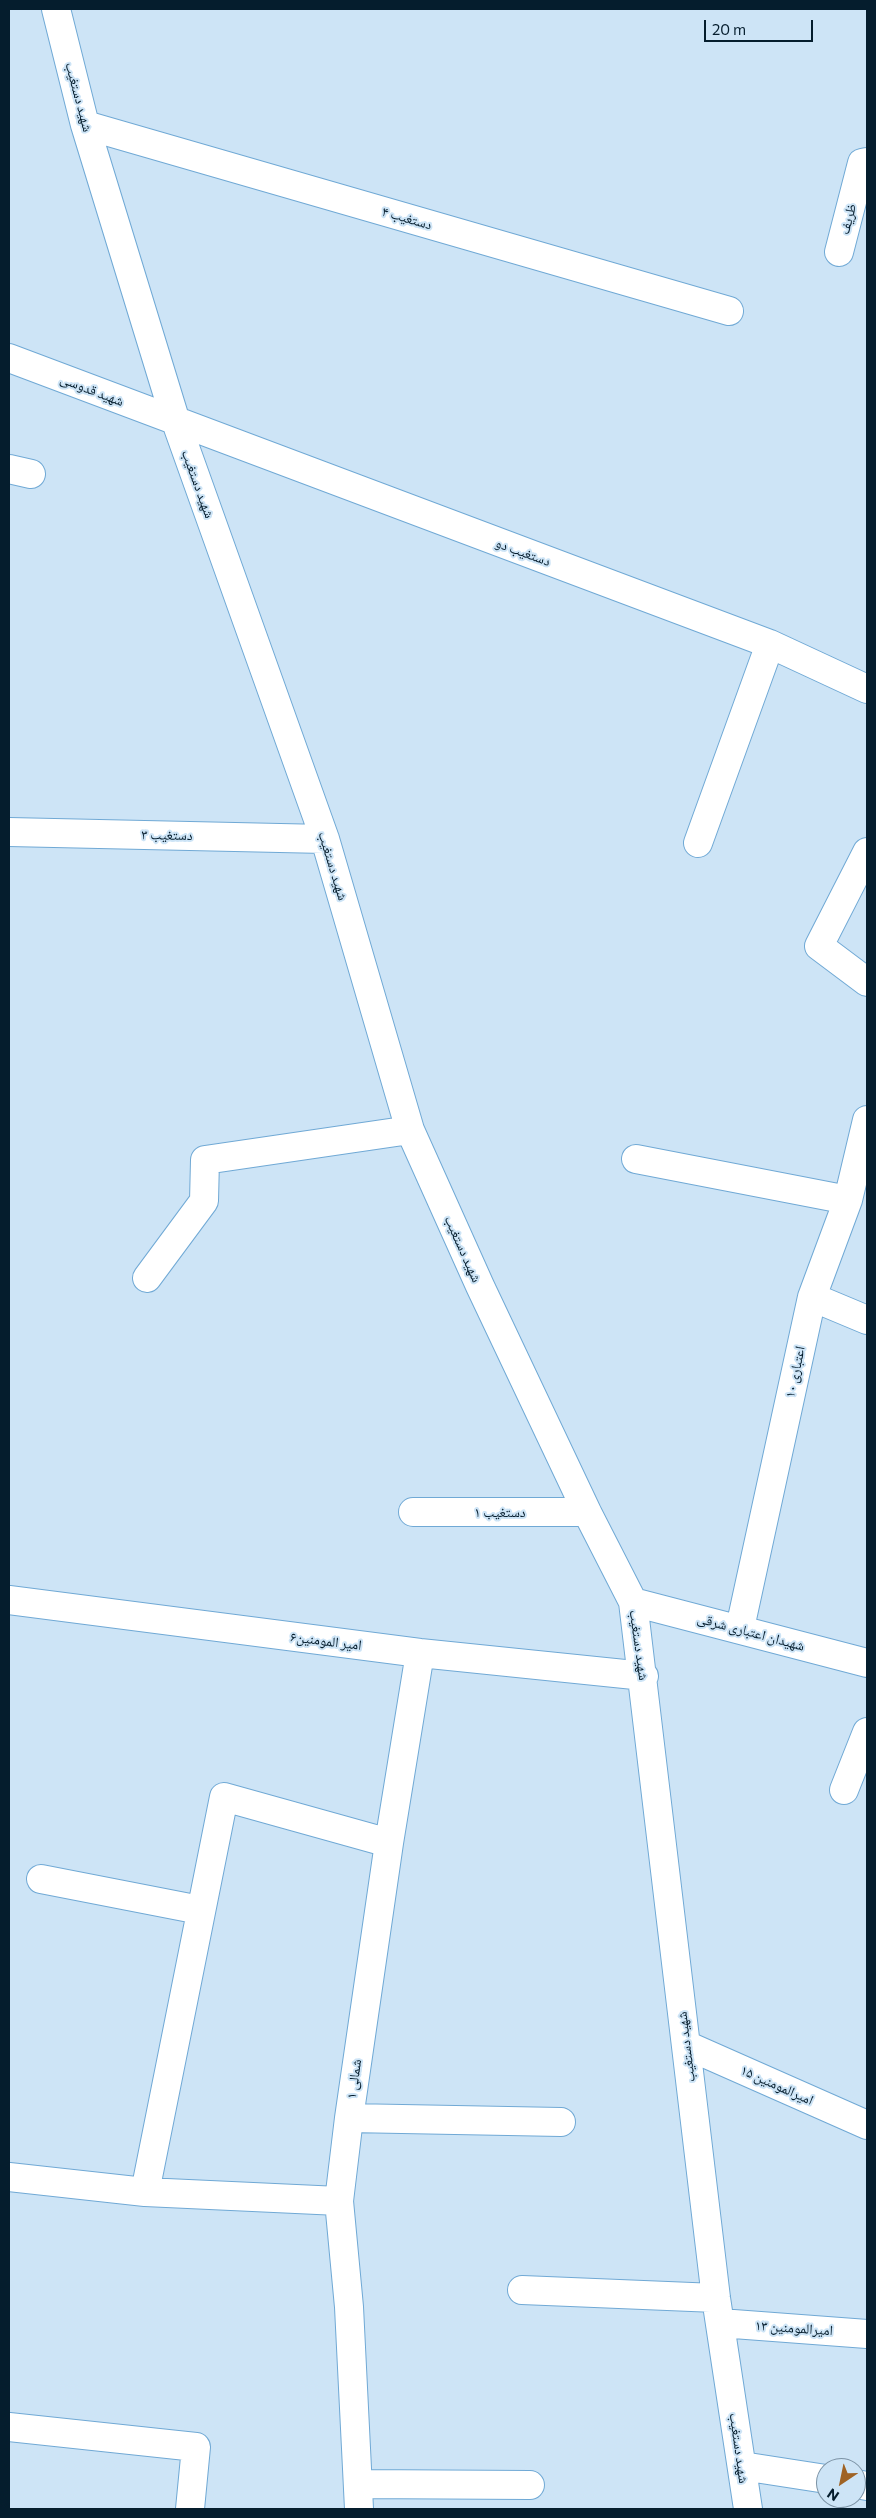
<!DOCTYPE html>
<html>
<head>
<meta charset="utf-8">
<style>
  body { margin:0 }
  #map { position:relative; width:876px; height:2518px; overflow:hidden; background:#cde4f6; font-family:Commissioner,sans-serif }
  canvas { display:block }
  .frame { position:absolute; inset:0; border:10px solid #051d2d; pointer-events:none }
  .north { position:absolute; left:816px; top:2458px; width:50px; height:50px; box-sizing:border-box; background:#cde4f6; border:1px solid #7d94a6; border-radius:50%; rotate:214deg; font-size:14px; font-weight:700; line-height:20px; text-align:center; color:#051d2d }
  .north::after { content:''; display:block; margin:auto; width:18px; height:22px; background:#9f6325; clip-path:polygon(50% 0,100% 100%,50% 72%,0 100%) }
  .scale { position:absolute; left:704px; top:20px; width:109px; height:22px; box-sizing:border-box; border:2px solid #051d2d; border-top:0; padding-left:6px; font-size:15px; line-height:18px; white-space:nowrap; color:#051d2d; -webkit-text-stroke:4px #cde4f6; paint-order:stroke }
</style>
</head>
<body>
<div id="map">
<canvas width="876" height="2518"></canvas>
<div class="frame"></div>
<div class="north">N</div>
<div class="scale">20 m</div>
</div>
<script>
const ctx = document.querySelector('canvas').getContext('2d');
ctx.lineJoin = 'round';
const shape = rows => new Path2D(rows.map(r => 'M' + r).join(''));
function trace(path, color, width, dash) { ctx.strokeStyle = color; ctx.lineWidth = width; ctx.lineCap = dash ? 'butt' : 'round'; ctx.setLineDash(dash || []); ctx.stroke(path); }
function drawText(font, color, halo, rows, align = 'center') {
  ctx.font = font + ' Commissioner,"Noto Naskh Arabic",sans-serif'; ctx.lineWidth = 4; ctx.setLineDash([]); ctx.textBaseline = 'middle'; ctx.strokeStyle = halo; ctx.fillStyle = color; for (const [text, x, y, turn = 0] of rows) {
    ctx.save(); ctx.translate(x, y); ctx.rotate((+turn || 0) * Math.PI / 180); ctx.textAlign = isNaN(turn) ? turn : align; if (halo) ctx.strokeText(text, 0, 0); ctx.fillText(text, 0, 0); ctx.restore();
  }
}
const minor = shape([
  [56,9,85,125,176,422,325,839,410,1130,480,1286,587,1512,633,1602,716,2298,748,2509],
  [85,125,729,311],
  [839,252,862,163,867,162],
  [9,358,770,644,867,689],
  [9,469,31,474],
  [9,832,325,839],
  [698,843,770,644],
  [867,852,819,946,867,982],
  [636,1159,848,1200],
  [147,1278,204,1201,205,1160,410,1130],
  [812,1297,867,1320],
  [413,1512,587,1512],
  [9,1600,420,1653,644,1676],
  [633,1602,867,1663],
  [740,1628,812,1297,848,1200,867,1120],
  [844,1790,867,1732],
  [41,1879,200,1910],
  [686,2045,867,2125],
  [349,2118,561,2122],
  [9,2177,145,2192,339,2201],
  [145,2192,224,1797,389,1843],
  [522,2290,716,2298],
  [720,2323,867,2334],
  [9,2427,196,2447,190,2509],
  [742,2466,826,2479],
  [358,2484,530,2485],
  [856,2484,867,2486],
  [359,2509,349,2307,339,2201,349,2118,389,1843,420,1653]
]);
const streetNames = [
  ["شهید دستغیب",79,97,75],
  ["دستغیب ۴",407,218,16],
  ["ظریف",848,219,-75],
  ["شهید قدوسی",92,390,21],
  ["شهید دستغیب",198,484,70],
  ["دستغیب دو",523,552,20],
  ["دستغیب ۳",167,835,1],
  ["شهید دستغیب",333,866,73],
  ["شهید دستغیب",463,1249,66],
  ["اعتباری ۱۰",795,1372,-78],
  ["دستغیب ۱",500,1512],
  ["شهیدان اعتباری شرقی",751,1632,15],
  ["امیر المومنین۶",326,1641,7],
  ["شهید دستغیب",639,1645,82],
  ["شهید دستغیب",686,2047,-97],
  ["شمالی ۱",354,2079,-82],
  ["امیرالمومنین ۱۵",777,2085,24],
  ["امیرالمومنین ۱۳",794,2328,4],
  ["شهید دستغیب",739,2448,82]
];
trace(minor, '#70a9d5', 30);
trace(minor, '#fff', 28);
drawText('14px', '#051d2d', '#cde4f6', streetNames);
</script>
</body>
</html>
